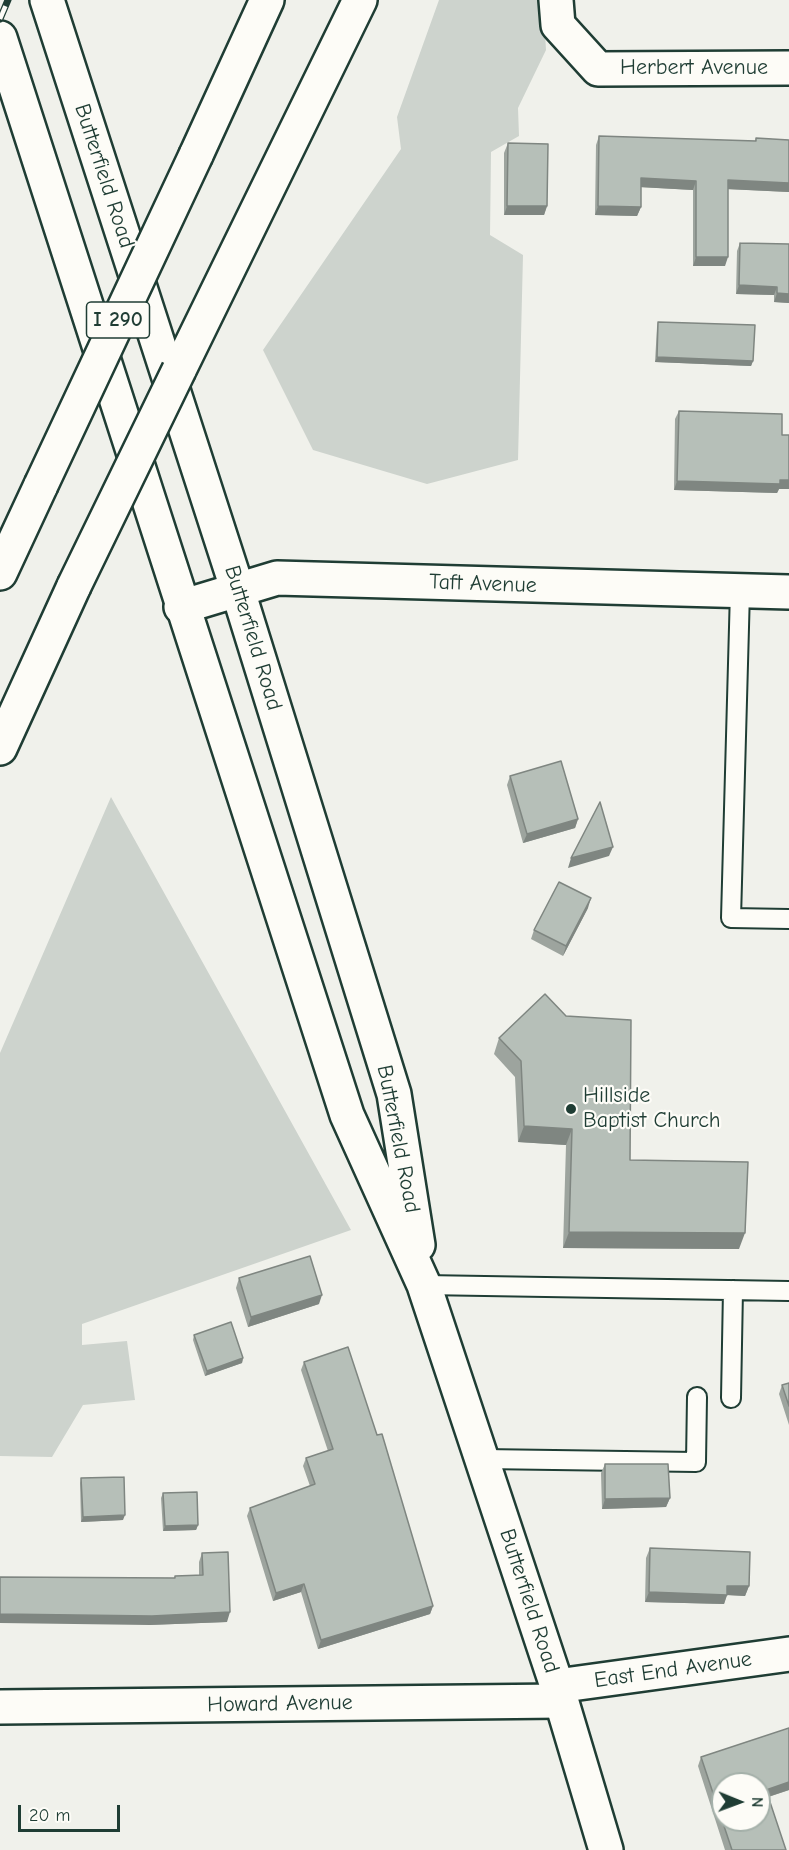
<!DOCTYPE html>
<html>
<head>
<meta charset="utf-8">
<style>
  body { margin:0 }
  #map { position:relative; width:789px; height:1850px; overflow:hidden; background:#f0f1eb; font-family:"Comic Neue",sans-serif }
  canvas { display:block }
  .north { position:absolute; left:711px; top:1772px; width:60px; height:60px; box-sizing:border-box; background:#fdfcf7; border:2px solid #a4b0a9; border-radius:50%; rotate:91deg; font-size:16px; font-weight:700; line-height:24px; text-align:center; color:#1f3d34 }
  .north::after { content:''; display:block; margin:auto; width:21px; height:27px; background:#1f3d34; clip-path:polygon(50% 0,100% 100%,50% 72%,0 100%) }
  .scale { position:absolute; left:18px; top:1805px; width:102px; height:27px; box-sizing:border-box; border:3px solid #1f3d34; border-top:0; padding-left:8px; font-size:18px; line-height:21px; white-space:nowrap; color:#1f3d34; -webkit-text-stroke:4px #fdfcf7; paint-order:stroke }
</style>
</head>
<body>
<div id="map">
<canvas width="789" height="1850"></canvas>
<div class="north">N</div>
<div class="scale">20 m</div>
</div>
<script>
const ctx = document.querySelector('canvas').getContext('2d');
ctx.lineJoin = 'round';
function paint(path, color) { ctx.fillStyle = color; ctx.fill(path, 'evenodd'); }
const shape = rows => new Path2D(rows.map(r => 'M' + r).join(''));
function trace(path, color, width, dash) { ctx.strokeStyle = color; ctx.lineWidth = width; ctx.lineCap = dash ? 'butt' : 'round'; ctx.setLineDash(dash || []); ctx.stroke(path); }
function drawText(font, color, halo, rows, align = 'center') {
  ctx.font = font + ' "Comic Neue",sans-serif'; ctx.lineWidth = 4.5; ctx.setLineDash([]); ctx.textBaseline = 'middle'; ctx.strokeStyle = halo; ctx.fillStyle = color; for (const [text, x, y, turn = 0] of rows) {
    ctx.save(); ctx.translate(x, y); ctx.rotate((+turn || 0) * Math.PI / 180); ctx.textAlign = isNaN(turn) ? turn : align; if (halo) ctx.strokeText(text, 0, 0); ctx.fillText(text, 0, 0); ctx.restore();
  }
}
const green = shape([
  [439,0,543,0,546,50,518,108,519,136,491,152,490,235,523,255,518,460,427,484,313,450,263,350,401,149,397,117],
  [111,797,351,1230,82,1324,82,1345,127,1341,135,1400,83,1405,52,1457,0,1456,0,1053]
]);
const service = shape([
  [740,591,731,918,789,919],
  [424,1285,789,1291],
  [731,1398,733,1290],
  [483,1459,696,1462,697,1397]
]);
const minor = shape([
  [556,0,558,25,598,69,789,68],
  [181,607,277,578,789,592],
  [557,1686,789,1654],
  [0,1707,561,1701]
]);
const secondary = shape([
  [47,0,238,591,394,1094,418,1245],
  [0,38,347,1115,424,1285,557,1686,606,1850]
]);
const motorway = shape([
  [196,155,267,0],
  [179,370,360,0],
  [0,573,41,485],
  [0,748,74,586]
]);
const rail = shape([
  [0,19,8,0]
]);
const motorwayBridge = shape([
  [41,485,196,155],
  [74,586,179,370]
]);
const wall = shape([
  [599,136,755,141,756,138,789,140,789,192,728,189,725,266,693,266,693,190,641,187,641,207,637,216,595,215,596,145],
  [508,143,547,206,544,215,504,215,504,153],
  [740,243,789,303,774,302,774,295,736,294,737,251],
  [658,322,753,361,751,366,655,362,657,327],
  [679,411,779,489,777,493,674,490,675,419],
  [510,776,578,819,575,828,523,843,507,785],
  [588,908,563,956,531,939,534,930],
  [499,1038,630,1160,739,1249,563,1248,566,1145,518,1142,515,1077,494,1054],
  [239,1278,319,1304,248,1327,236,1288],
  [194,1335,243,1358,242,1363,205,1376,193,1340],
  [304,1362,433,1606,430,1614,318,1649,301,1592,273,1601,247,1516,250,1508,310,1486,303,1466,306,1458,328,1451,301,1370],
  [789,1383,789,1425,779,1394,782,1385],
  [605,1464,670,1498,666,1507,602,1509,601,1473],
  [81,1478,123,1520,81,1522,80,1483],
  [163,1493,198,1525,196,1530,163,1531,161,1498],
  [650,1548,749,1586,745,1596,727,1595,724,1604,645,1602,646,1558],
  [202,1553,227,1622,149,1625,175,1576,199,1575,199,1562],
  [789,1728,789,1790,768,1797,786,1850,725,1850,698,1766,701,1757]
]);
const shadedWall = shape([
  [641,178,696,181,693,190,638,187],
  [728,180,789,183,789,192,725,189],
  [507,206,547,206,544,215,504,215],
  [598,206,641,207,637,216,595,215],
  [696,257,728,257,725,266,693,266],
  [739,285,777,287,774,295,736,294],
  [777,293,789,294,789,303,774,302],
  [657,357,753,361,751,366,655,362],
  [780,480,789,480,789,489,779,489,777,493,674,490,677,481],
  [578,819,575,828,523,843,527,834],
  [613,847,609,856,568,868,571,858],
  [591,898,588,908,563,956,566,946],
  [524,1126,572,1129,566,1145,518,1142],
  [569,1232,745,1233,739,1249,563,1248],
  [322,1295,319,1304,248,1327,251,1317],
  [243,1358,242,1363,205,1376,207,1371],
  [670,1498,666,1507,602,1509,605,1499],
  [125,1515,123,1520,81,1522,83,1517],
  [198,1525,196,1530,163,1531,165,1526],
  [304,1584,301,1592,273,1601,276,1593],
  [727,1586,749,1586,745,1596,727,1595,724,1604,645,1602,649,1592],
  [433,1606,430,1614,318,1649,321,1640],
  [230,1612,227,1622,149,1625,0,1623,0,1614],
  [789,1782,789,1790,762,1799,766,1790]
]);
const building = shape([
  [599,136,756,141,756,138,789,140,789,183,728,180,728,257,696,257,696,181,641,178,641,207,598,206,599,136],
  [508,143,548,144,547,206,507,206,508,143],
  [740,243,789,244,789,294,777,293,777,287,739,285,740,243],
  [658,322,755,325,753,361,657,357,658,322],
  [679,411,782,414,782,435,789,435,789,480,780,480,780,484,677,481,679,411],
  [561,761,578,819,527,834,510,776,561,761],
  [600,802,613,847,571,858,600,802],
  [559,882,591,898,566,946,534,930,559,882],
  [545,994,566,1016,631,1020,630,1160,748,1162,745,1233,569,1232,572,1129,524,1126,521,1061,499,1038,545,994],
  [310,1256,322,1295,251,1317,239,1278,310,1256],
  [231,1322,243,1358,207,1371,194,1335,231,1322],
  [348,1347,377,1435,382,1434,433,1606,321,1640,304,1584,276,1593,250,1508,315,1484,306,1458,333,1449,304,1362,348,1347],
  [789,1383,789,1406,782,1385,789,1383],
  [605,1464,668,1464,670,1498,605,1499,605,1464],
  [124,1477,125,1515,83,1517,81,1478,124,1477],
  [197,1492,198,1525,165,1526,163,1493,197,1492],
  [650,1548,750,1552,749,1586,727,1586,727,1595,649,1592,650,1548],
  [228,1552,230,1612,152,1616,0,1614,0,1577,175,1578,175,1576,203,1575,202,1553,228,1552],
  [789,1728,789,1782,766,1790,786,1850,732,1850,701,1757,789,1728],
  [723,1784,759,1784,759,1820,723,1820,723,1784]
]);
const markers = [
  [571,1109,6,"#1f3d34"]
];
const shields = [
  [118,320,63]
];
const shieldNames = [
  ["I 290",118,320]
];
const streetNames = [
  ["Herbert Avenue",694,68],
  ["Butterfield Road",104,176,72],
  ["Taft Avenue",483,584,2],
  ["Butterfield Road",253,638,73],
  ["Butterfield Road",398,1139,79],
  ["Butterfield Road",529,1601,72],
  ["East End Avenue",673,1670,-8],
  ["Howard Avenue",280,1704,-1]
];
const poiNames = [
  ["Hillside",583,1096],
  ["Baptist Church",583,1121]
];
paint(green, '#cdd3cd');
trace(service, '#1f3d34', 22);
trace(minor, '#1f3d34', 38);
trace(secondary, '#1f3d34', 38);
trace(motorway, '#1f3d34', 38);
trace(service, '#fdfcf7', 18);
trace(minor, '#fdfcf7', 33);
trace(secondary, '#fdfcf7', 33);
trace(motorway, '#fdfcf7', 33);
trace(rail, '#1f3d34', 7);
trace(rail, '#fdfcf7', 4.5, [14]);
trace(motorwayBridge, '#1f3d34', 38, []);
trace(motorwayBridge, '#fdfcf7', 33);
paint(wall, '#9da49e');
paint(shadedWall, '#7f8681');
paint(building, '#b6bfb8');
trace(building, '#7f8681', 1.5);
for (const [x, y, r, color] of markers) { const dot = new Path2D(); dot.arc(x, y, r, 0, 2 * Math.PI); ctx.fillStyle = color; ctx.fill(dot); trace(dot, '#fdfcf7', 2); }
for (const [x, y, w] of shields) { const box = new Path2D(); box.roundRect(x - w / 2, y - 18, w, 36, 4.5); ctx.fillStyle = '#fdfcf7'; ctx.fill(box); trace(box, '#1f3d34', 1.5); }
drawText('bold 21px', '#1f3d34', null, shieldNames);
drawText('22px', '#1f3d34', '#fdfcf7', streetNames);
drawText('22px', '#1f3d34', '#fdfcf7', poiNames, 'left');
</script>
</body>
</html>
